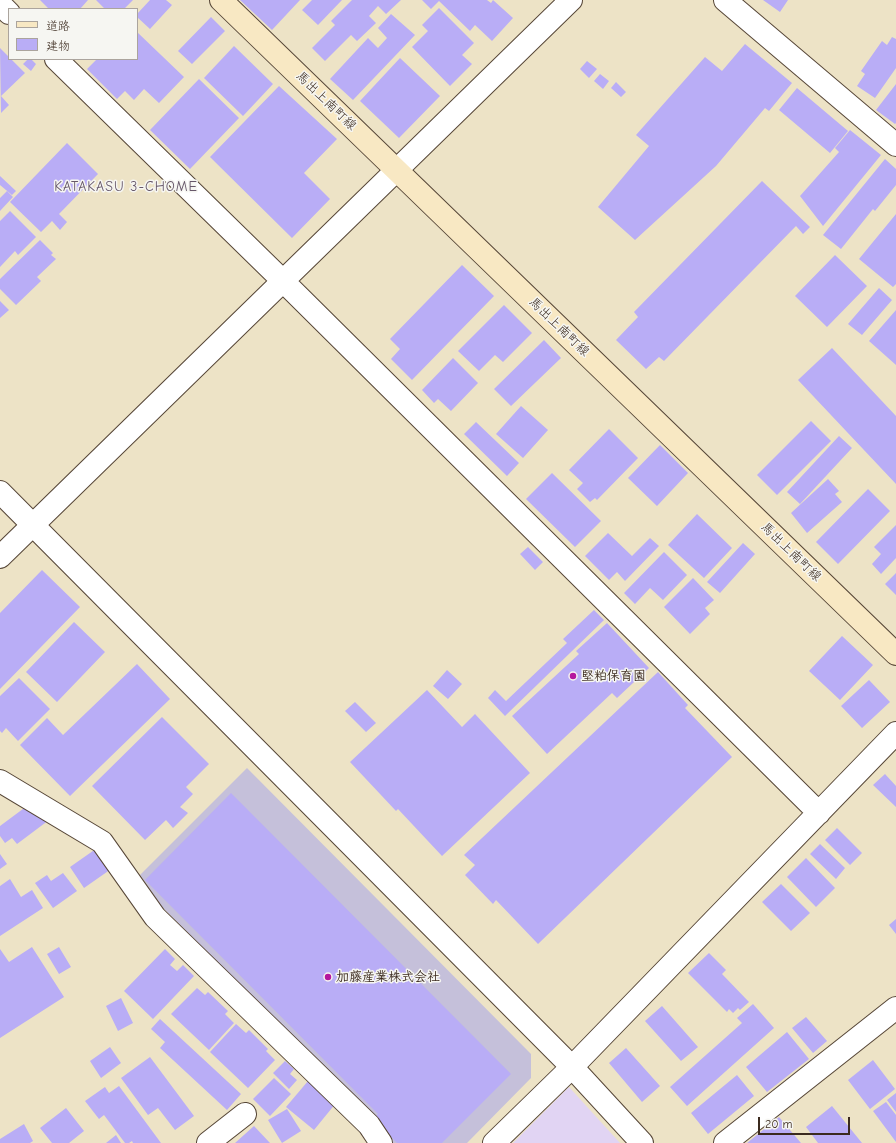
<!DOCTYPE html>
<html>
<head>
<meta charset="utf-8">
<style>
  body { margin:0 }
  #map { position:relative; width:896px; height:1143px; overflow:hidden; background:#ede3c6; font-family:"Comic Neue","Klee One",sans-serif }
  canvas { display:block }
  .legend { position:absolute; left:8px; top:8px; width:130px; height:52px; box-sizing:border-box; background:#f6f6f2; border:1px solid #aba49d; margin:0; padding:5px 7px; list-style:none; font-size:12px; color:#3b2a1e }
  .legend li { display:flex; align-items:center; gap:8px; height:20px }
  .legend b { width:20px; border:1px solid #aba49d }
  .scale { position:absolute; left:758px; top:1117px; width:92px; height:18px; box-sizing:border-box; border:2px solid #3b2a1e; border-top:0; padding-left:5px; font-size:12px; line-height:14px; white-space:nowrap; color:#3b2a1e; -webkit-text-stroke:3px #f6f6f2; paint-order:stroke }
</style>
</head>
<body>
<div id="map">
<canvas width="896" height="1143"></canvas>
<ul class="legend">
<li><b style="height:5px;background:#f8e8c3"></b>道路</li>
<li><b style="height:11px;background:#b9adf6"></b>建物</li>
</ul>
<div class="scale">20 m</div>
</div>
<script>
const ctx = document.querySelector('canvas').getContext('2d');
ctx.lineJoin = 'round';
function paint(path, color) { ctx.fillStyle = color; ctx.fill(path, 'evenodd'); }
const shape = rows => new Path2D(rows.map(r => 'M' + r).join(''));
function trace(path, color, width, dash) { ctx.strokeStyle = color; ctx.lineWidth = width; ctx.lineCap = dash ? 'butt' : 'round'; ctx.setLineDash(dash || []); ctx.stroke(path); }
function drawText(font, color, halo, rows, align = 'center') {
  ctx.font = font + ' "Comic Neue","Klee One",sans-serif'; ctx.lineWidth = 3; ctx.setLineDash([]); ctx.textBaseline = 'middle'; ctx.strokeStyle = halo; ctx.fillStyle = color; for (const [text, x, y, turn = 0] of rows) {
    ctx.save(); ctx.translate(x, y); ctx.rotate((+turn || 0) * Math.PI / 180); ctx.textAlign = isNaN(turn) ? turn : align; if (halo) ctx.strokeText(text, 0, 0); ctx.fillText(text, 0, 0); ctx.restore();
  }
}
const built = shape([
  [569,1087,620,1143,513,1143]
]);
const industrial = shape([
  [247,768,531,1054,531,1078,467,1143,389,1143,369,1114,162,907,140,875]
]);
const building = shape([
  [40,0,88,0,80,9,49,9],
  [96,0,133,0,124,9,105,9],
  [150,0,166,0,172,5,150,29,137,17,137,14],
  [240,0,300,0,272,30],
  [312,0,342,0,318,25,302,10],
  [352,0,401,0,386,14,378,6,369,16,376,23,357,41,351,35,325,61,312,48,335,25,331,21],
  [422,0,487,0,491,3,493,0,513,18,492,41,475,25,470,31,439,1,431,9],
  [763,0,788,0,780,12],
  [439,8,474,43,462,55,472,64,450,86,412,47,428,31,422,25],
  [391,14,415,35,353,100,330,79,368,38,378,48,387,38,378,28],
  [211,17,225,31,192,64,178,51],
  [137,32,184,77,159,103,144,89,134,100,125,91,117,99,87,69,97,59,137,59],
  [892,37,896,39,896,68,875,98,857,86,865,74,861,71,882,41,887,45],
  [745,44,792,83,769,111,765,108,716,166,635,240,598,207,649,146,636,135,705,57,722,71],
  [234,46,273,84,243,116,204,78],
  [0,48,9,57,9,59,11,59,25,73,1,96,9,105,1,113],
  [400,58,440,96,399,138,360,101],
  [28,59,31,59,36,64,31,71,23,64],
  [587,61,597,69,589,78,580,69],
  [600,74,609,81,603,89,594,81],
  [199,79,239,118,190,169,150,130],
  [616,82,626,92,621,97,611,88],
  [896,84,896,123,895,124,876,110],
  [279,86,337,139,304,173,330,199,292,238,210,157],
  [797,88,848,131,830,153,779,110],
  [850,130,881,155,823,226,800,196,839,152,835,148],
  [67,143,98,174,59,214,67,222,60,230,52,221,41,232,10,202],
  [885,159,896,169,896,185,875,211,873,209,841,249,823,235],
  [0,176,16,191,12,195,0,185],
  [762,181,810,227,803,234,796,226,664,361,659,357,646,369,616,340,638,317,634,312],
  [7,191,13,197,0,211,0,198],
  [10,211,36,237,18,255,15,251,0,267,0,221],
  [896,214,896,284,893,287,859,259],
  [40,240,53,253,51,255,56,259,37,277,41,281,16,305,0,289,0,279],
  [835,255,867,286,827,327,795,296],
  [462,265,494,296,412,380,391,359,400,349,390,339],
  [879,288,892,300,862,335,848,324],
  [0,301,9,310,0,318],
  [504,305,532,333,503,362,495,355,479,371,458,351],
  [896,310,896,365,869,341],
  [544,340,561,358,511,406,494,389],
  [832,348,896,416,896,484,798,380],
  [453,358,478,383,451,411,438,399,434,403,422,390],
  [521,406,548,430,523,458,496,434],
  [811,421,831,441,777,495,757,475],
  [476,422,519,463,507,476,464,434],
  [609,429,638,458,597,500,595,498,590,502,577,489,583,483,569,470],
  [839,436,852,448,800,504,787,492],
  [660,445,688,473,657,506,628,478],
  [552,473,601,521,575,547,526,499],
  [828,479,839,491,835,494,842,502,807,533,791,513],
  [868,489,890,511,838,564,816,542],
  [697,514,732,548,704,578,668,545],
  [896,525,896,558,881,574,872,564,881,554,874,547],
  [608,533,632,556,650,538,659,546,625,581,617,572,609,580,585,556],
  [743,543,755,554,720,593,707,582],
  [528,547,543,562,535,570,520,554],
  [664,552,687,575,663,600,650,588,635,604,624,593],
  [42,570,80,607,0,689,0,613],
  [896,573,896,595,885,584],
  [693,578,714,600,705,608,710,614,690,634,664,607],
  [594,610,604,620,505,716,488,698,495,690,506,701,567,643,563,639],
  [74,622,105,652,57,702,26,672],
  [607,623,649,668,617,698,612,693,547,754,512,716,579,654,576,651],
  [842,636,873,665,840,700,809,671],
  [137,664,170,699,70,796,20,745,47,718,63,735],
  [447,670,462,684,448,699,433,686],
  [658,672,688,705,685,708,732,757,538,944,496,900,493,904,465,875,475,865,464,855],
  [19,678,50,709,18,741,6,728,2,733,0,731,0,696],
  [869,680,890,702,862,728,841,706],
  [427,690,462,727,475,714,530,773,442,856,398,809,396,811,350,762],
  [355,702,376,723,366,732,345,711],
  [162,717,209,764,186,787,193,794,180,807,188,813,173,828,166,820,145,840,92,786],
  [885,774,896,786,896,807,873,785],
  [231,793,511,1074,442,1143,397,1143,373,1119,378,1114,145,880],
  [31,803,53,817,17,844,12,838,5,843,0,836,0,826],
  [837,828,862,853,850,865,825,840],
  [820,844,845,868,836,879,810,854],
  [100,846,114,867,84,888,70,867],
  [0,854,7,864,0,869],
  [806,858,835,888,816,907,787,877],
  [63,873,77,891,53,908,35,883,47,875,51,881],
  [10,879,21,897,32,890,43,908,0,936,0,886],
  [781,884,810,913,791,931,762,902],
  [896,919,896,934,889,925],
  [32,947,64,997,0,1038,0,949,9,962],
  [59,947,71,967,59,974,47,954],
  [165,949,175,959,170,965,177,971,183,965,194,976,153,1019,124,991],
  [709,953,726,970,722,974,749,1002,740,1010,738,1008,733,1013,729,1009,727,1012,688,973],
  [197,988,205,995,208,992,228,1011,225,1014,234,1023,209,1050,171,1014],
  [121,998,133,1023,118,1031,106,1006],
  [753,1004,774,1028,687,1106,670,1087,742,1023,737,1018],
  [662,1006,698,1047,681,1061,645,1021],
  [806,1017,827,1041,813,1053,792,1028],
  [160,1019,241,1094,227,1110,160,1048,165,1042,151,1029],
  [236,1024,246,1033,249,1030,268,1049,266,1051,275,1060,248,1088,210,1052],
  [787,1032,809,1059,767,1092,746,1067],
  [110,1047,121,1063,101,1078,90,1061],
  [626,1048,660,1086,642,1102,609,1063],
  [150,1057,194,1116,175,1130,158,1108,148,1115,121,1078],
  [873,1060,895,1089,870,1109,848,1080],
  [285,1061,294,1069,290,1074,297,1080,289,1089,273,1073],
  [737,1075,754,1096,708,1134,691,1113],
  [274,1078,291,1094,270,1116,253,1099],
  [308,1081,336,1103,314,1130,286,1107],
  [119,1086,161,1143,133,1143,132,1141,129,1143,125,1143,104,1115,99,1119,85,1101,105,1087,109,1093],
  [896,1093,896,1112,887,1100],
  [886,1102,896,1115,896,1142,873,1111],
  [832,1106,862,1143,818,1143,806,1127],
  [66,1108,84,1131,69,1143,52,1143,40,1128],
  [287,1109,301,1131,282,1143,268,1120],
  [779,1117,801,1143,747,1143],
  [24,1124,33,1141,30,1143,0,1143,0,1139],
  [254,1126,270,1143,235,1143],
  [116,1135,121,1143,106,1143]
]);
const minor = shape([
  [725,0,896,145],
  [0,4,9,13],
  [56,59,282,280,819,813],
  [0,557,571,0],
  [0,781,102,842,155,917,369,1125,381,1143],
  [208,1143,245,1114],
  [494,1143,572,1067,896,733],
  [725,1143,896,1008]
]);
const tertiary = shape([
  [0,492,572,1067,642,1143]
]);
const secondary = shape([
  [221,0,896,654]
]);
const markers = [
  [573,676,4,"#b5179e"],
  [328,977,4,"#b5179e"]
];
const streetNames = [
  ["馬出上南町線",326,101,44],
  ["馬出上南町線",559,327,44],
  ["馬出上南町線",791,552,44]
];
const poiNames = [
  ["堅粕保育園",581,676],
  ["加藤産業株式会社",336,977]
];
const neighbourhoodNames = [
  ["KATAKASU 3-CHOME",126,187]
];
paint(built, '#e1d4f3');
paint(industrial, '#c5c0da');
paint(building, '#b9adf6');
trace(minor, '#564637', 24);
trace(tertiary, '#564637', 24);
trace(secondary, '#564637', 24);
trace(minor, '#fff', 22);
trace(tertiary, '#fff', 22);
trace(secondary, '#f8e8c3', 22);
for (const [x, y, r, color] of markers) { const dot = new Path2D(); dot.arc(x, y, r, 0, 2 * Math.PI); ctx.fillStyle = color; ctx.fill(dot); trace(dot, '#f6f6f2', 1.5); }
drawText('13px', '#3b2a1e', '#f6f6f2', streetNames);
drawText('bold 13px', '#3b2a1e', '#f6f6f2', poiNames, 'left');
ctx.letterSpacing = '1px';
drawText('14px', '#67586a', '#f6f6f2', neighbourhoodNames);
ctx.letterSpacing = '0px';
</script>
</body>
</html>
